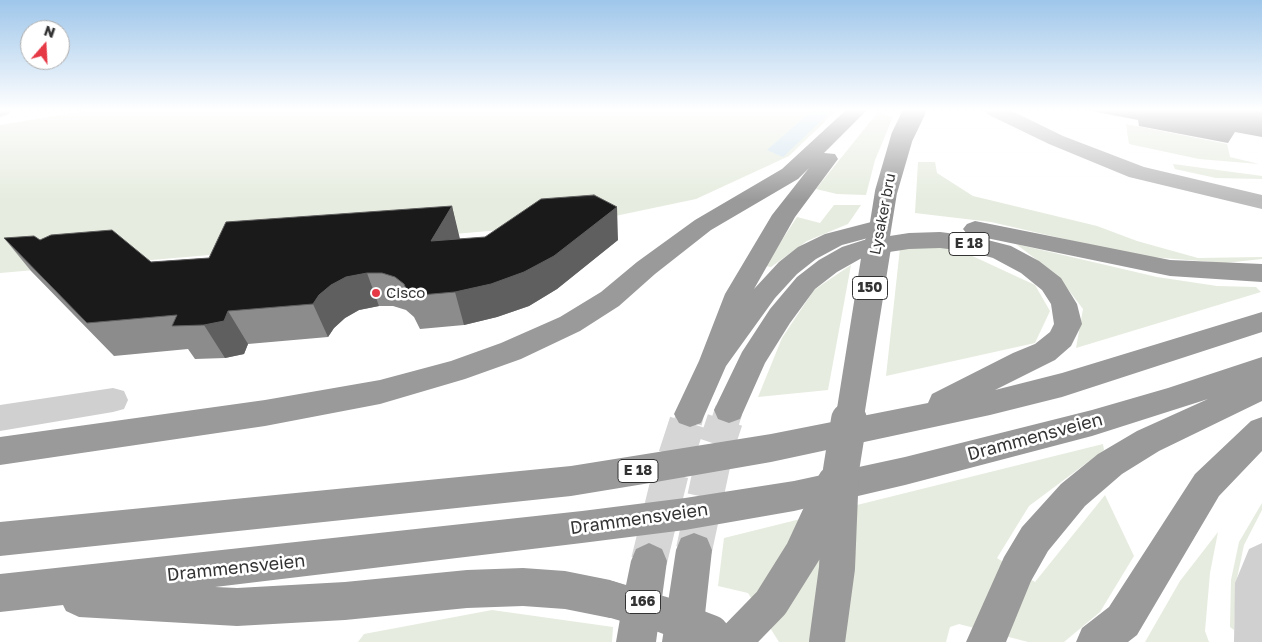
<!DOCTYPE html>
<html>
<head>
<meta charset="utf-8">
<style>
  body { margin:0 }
  #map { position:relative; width:1262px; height:642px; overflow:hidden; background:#fff; font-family:"Golos Text",sans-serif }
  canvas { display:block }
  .north { position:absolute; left:20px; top:20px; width:50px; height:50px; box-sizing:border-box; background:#fff; border:1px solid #adadad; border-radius:50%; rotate:19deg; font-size:14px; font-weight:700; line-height:20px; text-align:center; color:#333 }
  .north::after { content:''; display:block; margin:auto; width:18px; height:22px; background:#e63946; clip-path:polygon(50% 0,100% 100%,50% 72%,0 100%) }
</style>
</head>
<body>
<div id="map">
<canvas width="1262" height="642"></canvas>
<div class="north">N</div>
</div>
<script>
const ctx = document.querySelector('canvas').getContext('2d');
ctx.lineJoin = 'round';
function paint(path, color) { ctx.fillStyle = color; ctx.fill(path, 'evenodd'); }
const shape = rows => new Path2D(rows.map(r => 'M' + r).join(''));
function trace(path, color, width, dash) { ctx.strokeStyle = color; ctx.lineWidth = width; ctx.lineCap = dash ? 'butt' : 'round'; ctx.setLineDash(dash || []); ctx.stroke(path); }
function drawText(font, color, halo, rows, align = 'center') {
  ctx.font = font + ' "Golos Text",sans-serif'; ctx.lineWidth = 5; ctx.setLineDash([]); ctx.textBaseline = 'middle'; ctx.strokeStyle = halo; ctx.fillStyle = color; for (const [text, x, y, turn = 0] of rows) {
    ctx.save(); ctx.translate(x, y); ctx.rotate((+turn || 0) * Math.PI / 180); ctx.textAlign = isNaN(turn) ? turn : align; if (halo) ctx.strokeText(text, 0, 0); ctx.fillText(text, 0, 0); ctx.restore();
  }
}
const green = shape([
  [90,110,837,110,789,156,696,199,582,223,0,273,0,125],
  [878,112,893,117,875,160,866,195,837,194,816,189],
  [1126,124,1227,144,1230,157,1259,164,1199,159,1129,144],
  [918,162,935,162,937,173,973,196,1097,226,1137,241,1198,258,1262,257,1262,259,1225,263,1138,256,991,222,915,213],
  [1173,164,1262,176,1262,179,1216,178,1175,169],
  [834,205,861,205,848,224,807,241,771,267,765,266,797,217,820,223],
  [1016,244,1157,277,1217,286,1256,287,1261,292,1076,348,1083,309,1058,276],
  [953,247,1035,285,1050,311,1035,343,886,376,900,248],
  [851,265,828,390,758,397,782,338,814,290],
  [1103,444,1104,450,1029,506,997,558,1035,582,1105,495,1134,556,1100,612,1064,642,1028,642,959,624,950,627,946,642,779,642,748,593,718,586,724,538],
  [1262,503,1262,510,1244,545,1236,583,1234,630,1230,627,1231,580,1239,542],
  [1218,532,1210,573,1205,631,1209,642,1145,642,1180,581],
  [492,610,613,627,612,642,358,642,364,634]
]);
const water = shape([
  [816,110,833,110,783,157,767,150,808,114]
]);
const highwayTunnelFar1 = shape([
  [688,422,690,414],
  [725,422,729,410]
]);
const highwayTunnel = shape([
  [694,550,716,447,725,420],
  [649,561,671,472,688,420]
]);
const street = shape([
  [113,388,124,391,128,400,124,409,113,412,0,431,0,405,113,388],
  [1262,543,1262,642,1234,642,1235,583,1249,549,1262,543]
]);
const secondary = shape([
  [0,110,11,110,9,114,0,117,0,110],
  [985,110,1010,110,1063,136,1144,167,1262,195,1262,209,1129,177,1049,144,987,114,985,110]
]);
const highway = shape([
  [846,110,867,110,824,153,835,154,838,159,795,217,754,289,779,262,798,247,825,234,875,221,883,224,887,229,883,234,842,245,816,259,797,274,775,298,726,366,701,423,690,427,679,423,674,414,699,361,725,294,772,215,809,168,798,179,711,230,655,274,619,306,580,331,521,359,465,379,380,404,265,426,0,465,0,437,265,400,380,380,451,361,501,343,560,317,601,292,637,262,695,220,782,169,846,110],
  [975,221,1170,260,1262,264,1262,282,1170,276,967,234,963,229,967,224,975,221],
  [940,232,972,236,1011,246,1039,261,1061,278,1077,304,1082,324,1071,346,1055,360,995,390,1062,373,1262,312,1262,332,1062,397,990,415,771,462,656,482,571,496,0,556,0,522,571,466,771,434,928,403,932,394,1013,353,1035,344,1050,332,1054,324,1051,304,1042,290,1021,273,993,258,972,252,940,248,909,249,876,254,860,259,837,272,815,289,790,323,765,363,740,419,729,423,718,419,714,410,742,352,770,309,797,277,819,260,842,247,864,240,909,233,940,232],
  [1262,357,1262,401,1159,451,1122,474,1085,506,1048,551,1031,581,1006,642,966,642,1004,557,1022,527,1061,484,1098,454,1137,431,1208,399,1092,436,905,485,794,511,685,530,582,543,215,587,237,588,345,582,467,570,523,568,565,571,610,580,624,585,625,590,631,561,636,549,649,543,662,549,667,561,656,642,616,642,621,613,610,618,565,609,523,606,467,608,345,620,237,626,79,617,66,611,63,605,0,612,0,574,582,511,685,498,794,481,905,457,1092,410,1168,388,1262,357],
  [1262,417,1262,451,1219,496,1137,635,1128,642,1076,642,1082,628,1109,607,1195,474,1251,421,1262,417],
  [694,533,707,538,712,550,702,642,662,642,676,550,681,538,694,533]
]);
const highwayBridgeFar2 = shape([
  [877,248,886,192,902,137,915,110]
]);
const highwayBridgeFar1 = shape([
  [849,422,877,247]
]);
const highwayBridge = shape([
  [610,599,664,615,711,633],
  [733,642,771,603,803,552,835,483],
  [827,642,837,568,841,470,849,420]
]);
const wall = shape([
  [1086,110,1262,110,1262,137,1235,132,1228,143,1139,126,1138,120],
  [452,206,459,239,618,240,557,289,529,306,497,317,464,325,420,329,414,317,406,310,393,306,379,306,359,310,345,318,334,328,328,337,248,344,244,354,225,358,195,359,188,349,114,356,31,271,4,238,40,240,151,262,209,258]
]);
const shadedWall = shape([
  [452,206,460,239,440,274,431,241],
  [617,207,618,240,557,289,529,306,497,317,464,325,455,292],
  [367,273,379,306,359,310,345,318,334,328,328,337,313,304,319,295,331,285,346,277],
  [228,311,248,344,244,354,225,358,204,325]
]);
const building = shape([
  [594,195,617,207,554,256,524,272,491,284,455,292,409,296,404,284,395,277,382,273,367,273,346,277,331,285,319,295,313,304,228,311,224,321,204,325,172,326,177,315,87,323,4,238,34,236,40,240,51,235,112,230,151,262,209,258,226,222,452,206,431,241,485,237,541,199,594,195]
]);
const markers = [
  [376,293,5,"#e63946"]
];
const shields = [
  [969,244,40],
  [870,288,35],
  [638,471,40],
  [643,602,35]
];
const shieldNames = [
  ["E 18",969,244],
  ["150",870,288],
  ["E 18",638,471],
  ["166",643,602]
];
const streetNames = [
  ["Lysaker bru",883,214,-79]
];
const poiNames = [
  ["Cisco",386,293]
];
const nearStreetnames = [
  ["Drammensveien",1035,437,-15],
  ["Drammensveien",639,519,-8],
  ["Drammensveien",236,568,-6]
];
paint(green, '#e6ecdf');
paint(water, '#cfe2ee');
trace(highwayTunnelFar1, '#d6d6d6', 28, [28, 14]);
trace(highwayTunnel, '#d6d6d6', 36, [36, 18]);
paint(street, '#d0d0d0');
paint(secondary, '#bdbdbd');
paint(highway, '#9a9a9a');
trace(highwayBridgeFar2, '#9a9a9a', 22);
trace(highwayBridgeFar1, '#9a9a9a', 28);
trace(highwayBridge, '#9a9a9a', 36);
paint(wall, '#8c8c8c');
paint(shadedWall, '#5f5f5f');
paint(building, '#1a1a1a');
trace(building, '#5f5f5f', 1);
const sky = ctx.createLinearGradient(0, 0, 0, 200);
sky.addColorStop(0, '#9ec6ea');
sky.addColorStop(0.55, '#fff');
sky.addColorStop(1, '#ffffff00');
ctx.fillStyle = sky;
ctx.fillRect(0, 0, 1262, 200);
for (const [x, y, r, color] of markers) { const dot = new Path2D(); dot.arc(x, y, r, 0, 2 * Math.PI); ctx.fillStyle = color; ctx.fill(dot); trace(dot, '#fff', 2); }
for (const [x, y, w] of shields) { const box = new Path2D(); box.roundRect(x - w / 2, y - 11.5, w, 23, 4); ctx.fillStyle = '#fff'; ctx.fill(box); trace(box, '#333', 1); }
drawText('bold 14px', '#333', null, shieldNames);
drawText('15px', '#333', '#fff', streetNames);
drawText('15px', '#333', '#fff', poiNames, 'left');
drawText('18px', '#333', '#fff', nearStreetnames);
</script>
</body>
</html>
